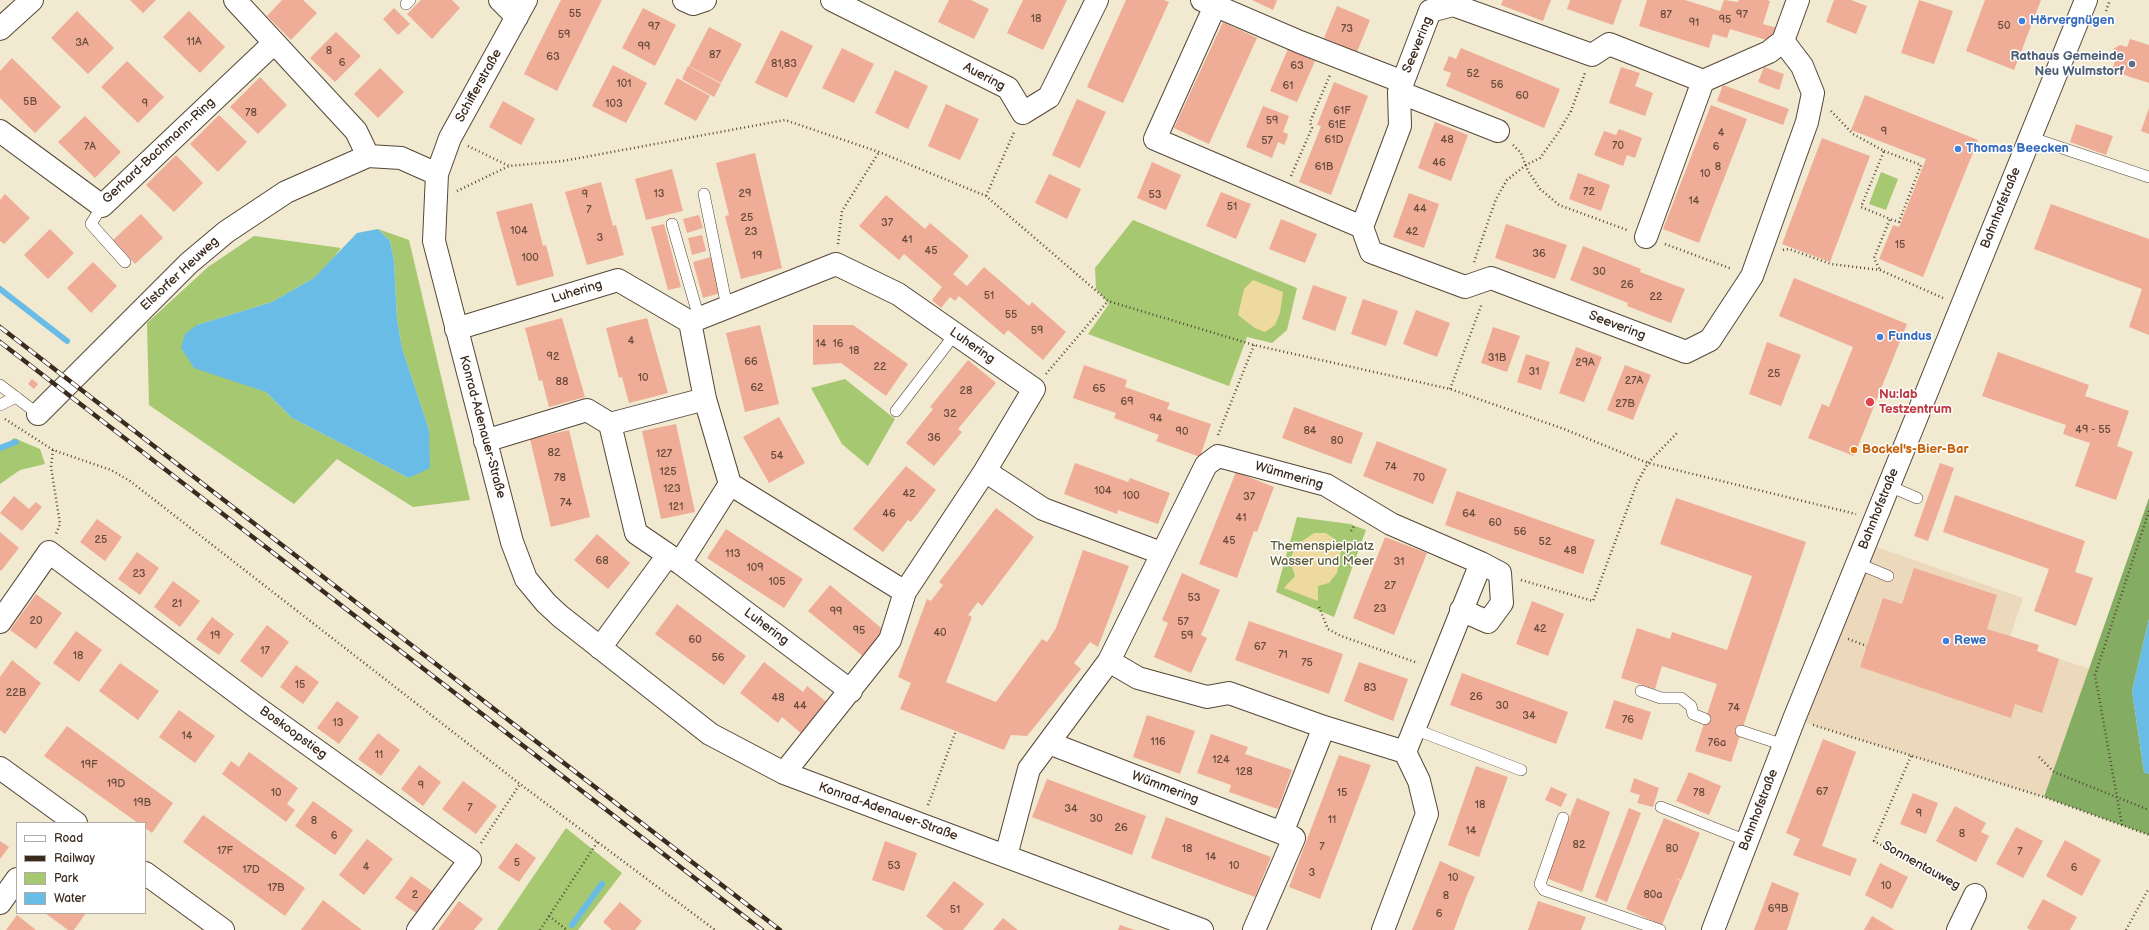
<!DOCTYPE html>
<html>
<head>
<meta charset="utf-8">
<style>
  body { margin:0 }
  #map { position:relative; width:2149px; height:930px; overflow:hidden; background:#f1e9d0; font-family:"Balsamiq Sans",sans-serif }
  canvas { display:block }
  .legend { position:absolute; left:16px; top:822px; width:130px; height:92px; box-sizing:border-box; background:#fff; border:1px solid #b1aaa5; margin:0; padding:5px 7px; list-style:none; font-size:12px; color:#3b2a1e }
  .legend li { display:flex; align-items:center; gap:8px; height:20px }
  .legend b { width:20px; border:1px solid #b1aaa5 }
</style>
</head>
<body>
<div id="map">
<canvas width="2149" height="930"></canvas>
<ul class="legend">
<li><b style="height:5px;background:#fff"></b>Road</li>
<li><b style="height:5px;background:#3b2a1e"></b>Railway</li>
<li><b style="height:11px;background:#a5c871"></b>Park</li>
<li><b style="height:11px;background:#69bce5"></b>Water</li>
</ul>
</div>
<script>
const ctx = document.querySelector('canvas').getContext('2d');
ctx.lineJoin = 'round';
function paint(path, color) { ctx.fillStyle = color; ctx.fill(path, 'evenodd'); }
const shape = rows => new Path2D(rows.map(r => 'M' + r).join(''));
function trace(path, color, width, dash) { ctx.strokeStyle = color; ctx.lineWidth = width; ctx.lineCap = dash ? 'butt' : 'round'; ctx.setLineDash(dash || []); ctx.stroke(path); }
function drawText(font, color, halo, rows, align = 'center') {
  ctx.font = font + ' "Balsamiq Sans",sans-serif'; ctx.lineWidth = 3; ctx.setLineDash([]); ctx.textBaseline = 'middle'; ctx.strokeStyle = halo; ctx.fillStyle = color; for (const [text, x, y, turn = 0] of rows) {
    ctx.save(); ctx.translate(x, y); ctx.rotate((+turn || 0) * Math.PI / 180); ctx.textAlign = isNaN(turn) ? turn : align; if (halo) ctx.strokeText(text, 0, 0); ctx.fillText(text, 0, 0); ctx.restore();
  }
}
const built = shape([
  [1865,543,2023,598,2010,636,2037,652,2090,669,2044,797,1794,719]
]);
const green = shape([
  [1881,172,1898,179,1886,210,1869,204],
  [1133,220,1297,288,1287,330,1272,343,1247,337,1229,386,1088,334,1109,304,1096,289,1095,268],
  [378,229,409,240,470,500,413,507,337,459,294,504,149,405,147,323,208,267,254,236,341,248,327,266,314,278,272,302,197,325,250,386,266,392,292,418,409,478,429,430,402,348,397,319,394,261,390,241],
  [845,379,895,419,868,466,842,444,811,388],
  [14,438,40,449,45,464,20,470,0,484,0,449],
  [1297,517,1350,524,1366,530,1334,617,1276,592],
  [566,828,622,873,578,930,497,930]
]);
const forest = shape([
  [2149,498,2149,619,2132,691,2144,772,2149,774,2149,835,2044,797]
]);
const sand = shape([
  [1253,280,1283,292,1280,313,1275,325,1265,332,1255,328,1238,315,1244,289],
  [1314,533,1326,533,1336,540,1335,549,1341,552,1337,573,1329,583,1318,586,1318,601,1284,588,1295,576,1292,567,1292,554,1301,542]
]);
const water = shape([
  [378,229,390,241,394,261,397,319,402,348,429,430,430,468,409,478,292,418,266,392,194,368,181,348,185,334,197,325,272,302,314,278,357,233],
  [2149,619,2149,774,2144,772,2132,691]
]);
const stream = shape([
  [0,289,67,341],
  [0,448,16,442],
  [572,925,602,884]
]);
const building = shape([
  [130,0,156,0,143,13],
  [282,0,303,0,317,13,291,40,267,16],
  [421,0,452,0,460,8,432,39,407,14],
  [561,0,602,0,557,91,524,74],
  [949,0,971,0,989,9,974,39,938,22],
  [1023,0,1067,0,1043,50,1007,33],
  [1126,0,1164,0,1169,2,1123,103,1087,87],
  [1252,0,1277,0,1273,10],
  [1503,0,1551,0,1543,21,1501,5],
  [1570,0,1622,0,1613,25,1567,9],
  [1647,0,1685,0,1720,11,1724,0,1738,2,1739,0,1767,0,1770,1,1763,24,1777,28,1773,42,1730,29,1727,38,1713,34,1709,48,1639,26],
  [1834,0,1851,0,1867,6,1856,34,1826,22],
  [1919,0,1953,11,1934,64,1901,53],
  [1985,0,2041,0,2014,70,1966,51],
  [1337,6,1370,20,1357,52,1324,38],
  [394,8,410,24,398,35,383,19],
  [643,8,676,25,655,66,622,48],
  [77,11,114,48,88,74,51,38],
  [189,11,225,47,200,73,163,37],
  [1223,22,1257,38,1209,144,1174,128],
  [709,27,742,44,721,83,689,66],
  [781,30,813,46,787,98,755,83],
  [336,32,361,56,335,82,310,58],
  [2130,39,2149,45,2149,83,2112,71,2116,57,2113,49,2120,45,2127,47],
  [842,48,874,64,854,103,822,88],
  [1461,48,1560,89,1544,128,1446,86,1451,73,1443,70,1449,56,1456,59],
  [1288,49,1315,61,1297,102,1270,91],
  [12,58,61,107,35,133,0,98,0,71],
  [127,61,164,97,138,123,101,87],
  [613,65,647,83,626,123,592,106],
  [688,66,721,84,714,97,682,79],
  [1621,67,1640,73,1635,86,1653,93,1645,116,1609,103],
  [1764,67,1784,74,1779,90,1758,82],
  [380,68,404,92,378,118,354,94],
  [895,70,928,86,908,129,875,113],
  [260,77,287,105,258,134,230,107],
  [677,78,710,96,696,121,664,104],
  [1334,82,1368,96,1331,195,1299,182,1321,126,1317,125],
  [1723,85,1789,109,1783,125,1717,101],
  [1865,95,1978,140,1923,277,1879,259,1893,225,1899,227,1926,159,1851,130],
  [1077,99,1106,112,1080,168,1052,155],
  [503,101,535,119,521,145,489,127],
  [946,104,979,119,960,160,928,146],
  [1711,105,1747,119,1699,243,1663,229],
  [1263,106,1289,116,1283,132,1288,134,1287,139,1284,145,1278,142,1272,158,1246,147],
  [2149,108,2149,134,2141,131],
  [219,115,247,142,218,172,190,144],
  [85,116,121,152,95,178,58,142],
  [1435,122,1468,135,1451,181,1418,168],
  [2076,124,2113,136,2106,155,2070,142],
  [1619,129,1642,138,1635,158,1627,155,1623,166,1594,155,1604,131,1616,135],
  [1822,138,1870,156,1830,262,1782,244],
  [755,153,782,268,741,279,725,216,729,215,716,163],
  [176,155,203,183,174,212,146,185],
  [1152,162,1181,175,1166,210,1137,198],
  [672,169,683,211,646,220,635,179],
  [1578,173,1610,185,1601,211,1569,199],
  [1049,174,1081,189,1067,219,1035,203],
  [601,182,613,226,616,225,624,255,587,265,565,192],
  [1221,192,1251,204,1236,239,1206,226],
  [1409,193,1439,204,1424,248,1393,237],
  [5,194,30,218,4,244,0,241,0,200],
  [886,195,925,229,930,223,969,256,953,274,967,286,984,267,1029,306,1032,302,1066,332,1043,360,1008,330,1004,335,959,296,955,301,950,297,941,308,932,300,942,287,904,254,899,260,859,226],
  [532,203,543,246,546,245,554,276,517,286,496,212],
  [2051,204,2149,239,2149,335,2129,327,2142,289,2034,249],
  [141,214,163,238,135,264,113,240],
  [699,215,703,228,687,233,683,219],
  [1281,219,1317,234,1305,263,1269,249],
  [664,224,681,287,668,290,651,227],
  [1506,224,1567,245,1555,279,1495,258],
  [50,229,74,253,48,279,24,255],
  [702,235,706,251,692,255,688,238],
  [1583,246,1641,269,1640,272,1685,289,1671,323,1627,306,1628,303,1570,280],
  [711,257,720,293,703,298,693,262],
  [93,262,117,286,91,313,67,288],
  [1794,278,1907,324,1854,456,1808,438,1822,404,1829,407,1853,347,1779,316],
  [1313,285,1347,297,1335,331,1302,319],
  [1363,299,1398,311,1386,346,1351,334],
  [1416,310,1450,323,1437,357,1403,344],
  [562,318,585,397,549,407,542,380,539,381,525,328],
  [647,318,668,393,629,403,622,377,619,378,606,328],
  [760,325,779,404,745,412,726,333],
  [813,325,853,325,908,364,886,396,841,363,813,365],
  [1493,327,1520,336,1507,372,1481,363],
  [1767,342,1801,355,1781,406,1749,394],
  [1576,347,1602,357,1584,402,1559,393],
  [1998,352,2089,385,2085,396,2129,411,2117,446,2133,452,2116,500,2075,486,2090,443,2063,434,2066,425,1982,396],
  [1526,354,1550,362,1541,390,1517,382],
  [968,360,996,383,958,429,962,432,934,466,906,443,933,409,930,407],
  [1084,365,1127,380,1125,387,1170,403,1167,409,1211,424,1200,457,1156,441,1159,435,1114,418,1116,413,1073,398],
  [1625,365,1651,375,1633,420,1607,410],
  [32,379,38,384,34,389,28,384],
  [1294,407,1363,433,1351,464,1282,438],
  [779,417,805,463,769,483,743,437],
  [676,424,695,512,661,519,642,431],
  [569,430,590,517,551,527,530,439],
  [1377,441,1447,469,1433,504,1363,476],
  [1075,463,1128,482,1130,478,1170,493,1158,524,1118,510,1117,514,1064,494],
  [1940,463,1954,468,1928,541,1914,536],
  [906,466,936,490,911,522,908,520,883,552,853,529],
  [1236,472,1274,487,1257,532,1254,531,1237,578,1199,564],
  [1457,491,1595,540,1583,574,1445,525],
  [1955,495,2085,541,2075,572,2093,578,2076,626,2034,611,2049,569,1943,532],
  [14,496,29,509,36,502,42,507,22,531,0,513],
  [1676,498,1806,542,1731,762,1695,751,1717,684,1662,666,1655,689,1621,678,1637,628,1670,639,1672,632,1727,650,1752,576,1660,544],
  [996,508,1034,537,982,606,978,602,968,615,972,617,946,682,996,702,1042,639,1047,642,1056,628,1083,550,1129,566,1098,647,1090,642,1074,663,1081,669,1027,736,1011,735,1004,750,900,709,911,683,898,677,927,599,931,601,943,585,939,582],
  [97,519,122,537,105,561,80,542],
  [726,529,803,579,784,608,707,558],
  [0,532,19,548,1,571,0,570],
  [597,534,630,563,608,589,574,560],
  [1385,537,1427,553,1394,635,1353,618],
  [137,552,159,568,140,595,118,579],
  [1914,568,1997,595,1987,629,2039,645,2037,651,2059,659,2042,713,2015,704,2011,718,1860,667,1883,598,1902,604],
  [1182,573,1220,590,1201,635,1207,638,1191,673,1154,657,1168,623,1162,620],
  [173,581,200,601,180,627,154,607],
  [830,585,886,632,865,658,808,611],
  [36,594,62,613,36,649,10,630],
  [1532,601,1564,614,1548,656,1516,644],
  [677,604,746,656,724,685,655,634],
  [212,617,234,634,219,655,196,639],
  [1249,621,1343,654,1329,694,1235,660],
  [267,625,289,642,262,678,240,661],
  [76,631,102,650,79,682,53,663],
  [12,660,41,683,5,734,0,730,0,677],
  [764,662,803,692,807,686,829,704,803,735,782,717,778,723,740,693],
  [1359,662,1408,679,1393,721,1344,701],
  [120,663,159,691,138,720,99,691],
  [296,665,319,682,303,704,280,687],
  [1462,673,1568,712,1556,744,1450,705],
  [1614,700,1651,712,1642,740,1605,728],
  [337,701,359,717,339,744,317,728],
  [179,710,215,736,195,763,159,737],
  [1147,715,1195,731,1180,774,1133,757],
  [67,726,173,803,152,833,145,828,145,823,138,823,44,756],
  [378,733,400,750,381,776,358,759],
  [1211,734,1248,747,1245,754,1292,770,1278,809,1229,792,1231,785,1197,773],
  [1823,739,1856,752,1822,846,1857,859,1850,876,1793,855,1800,839,1786,833],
  [249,752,298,788,287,804,295,810,286,822,222,774,231,761,239,767],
  [1339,755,1371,765,1320,899,1289,887],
  [419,765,441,782,423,806,401,789],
  [1476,766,1508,777,1479,857,1448,845],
  [1689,772,1721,786,1709,815,1676,801],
  [1634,778,1659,788,1653,807,1637,803,1640,795,1630,792],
  [1047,779,1146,816,1132,855,1032,817],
  [463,781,497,806,476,834,442,809],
  [1551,787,1567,794,1561,807,1545,800],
  [1913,793,1938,803,1926,834,1900,824],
  [1577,798,1610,812,1582,892,1546,878],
  [313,801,353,830,335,855,295,826],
  [1955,806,1986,823,1981,832,1989,836,1976,862,1936,841],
  [1629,808,1641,813,1607,902,1595,897],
  [203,815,305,888,285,916,183,842],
  [1166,817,1271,857,1255,897,1151,858],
  [1664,818,1700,833,1681,880,1676,878,1680,881,1662,925,1626,909],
  [2016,827,2043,841,2023,878,1996,864],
  [367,839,393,859,364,895,339,875],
  [2065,840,2101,860,2082,896,2046,876],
  [0,841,9,847,0,859],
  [885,841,917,853,904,891,872,880],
  [516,843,536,858,519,882,498,868],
  [1440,861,1475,877,1467,895,1454,930,1412,930],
  [1880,863,1908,877,1892,909,1865,895],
  [411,876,435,893,419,915,395,898],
  [954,881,984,904,963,930,944,930,926,916],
  [1772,882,1799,893,1787,930,1754,930],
  [2043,899,2077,917,2070,930,2031,930,2027,928],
  [323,900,362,930,301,930],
  [459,901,483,919,474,930,438,930],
  [1538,901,1586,917,1581,930,1528,930],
  [620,902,642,921,635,930,612,930,603,922],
  [45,913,86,913,74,930,68,930],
  [17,915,36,930,6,930],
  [1872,916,1895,930,1864,930],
  [1003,918,1018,930,993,930],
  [1120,925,1135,930,1118,930]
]);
const path = shape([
  [2106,11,2110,0],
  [1831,111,1853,134,1884,151,1861,207,1890,219,1874,258,1880,270],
  [1513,145,1521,153,1528,171,1540,189,1559,205,1627,230],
  [468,146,509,166,563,161,785,120,879,152,986,196,1108,301,1254,345,1450,389,1564,429,1648,463,1856,514],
  [1884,151,1921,165,1899,222,1890,219],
  [1291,176,1312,128,1310,122,1330,75],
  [457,191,509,166],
  [986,196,1015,130],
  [838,244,842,211,879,152],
  [1665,244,1732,269],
  [1783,250,1789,249,1831,264,1880,270,1943,298],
  [1474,262,1496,199,1507,180,1526,165,1540,158,1558,133,1571,111,1585,73],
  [1046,374,1108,301],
  [1450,389,1482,303],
  [5,419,53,450,111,470,130,481,520,784,715,930],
  [1218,435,1254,345],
  [53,450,51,467,60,524,56,534],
  [1351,531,1354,526],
  [1521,580,1593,601,1637,483,1648,463,1677,433],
  [1319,607,1328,629,1341,636,1418,663],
  [1848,639,1867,646],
  [1813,725,2044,797,2149,835],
  [1911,756,1874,841,1957,886],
  [2039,757,2054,772,2149,810],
  [928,805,956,731],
  [2122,825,2095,675,2149,511],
  [481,843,520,784],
  [549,916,567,930],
  [540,930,598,841],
  [2126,930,2149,888]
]);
const service = shape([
  [406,4,410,0],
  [2029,137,2149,177],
  [704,194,727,307],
  [102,206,91,224,125,262],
  [672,224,699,318],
  [0,385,38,414],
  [0,405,16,397],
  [896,411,955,334],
  [1889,486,1917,498],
  [1857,563,1888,576],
  [1641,691,1661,698,1681,698,1691,706,1693,714,1705,719],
  [1414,729,1521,770],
  [1741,731,1784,745],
  [1661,807,1747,841],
  [1563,818,1540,884,1544,890,1660,930]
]);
const minor = shape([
  [235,0,356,131,368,156],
  [500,0,517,17],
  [526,0,450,138,437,174,434,241,512,542,526,579,546,603,560,616,710,734,784,773,1202,930],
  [684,0,693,4,705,0],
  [832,0,1008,88,1023,113,1049,97,1097,0],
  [1202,0,1300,42,1403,82],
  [1215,6,1155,139,1362,227],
  [0,29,32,0],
  [1783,41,1802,66,1813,93,1807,122,1752,276,1710,340,1686,352,1491,278,1465,287,1371,252,1362,227,1400,126,1399,92,1430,11,1453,5,1592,55,1609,44,1703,81,1769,52,1783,41,1798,0],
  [1399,92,1498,131],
  [0,131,102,206,274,43],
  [1646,237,1703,81],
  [690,322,705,399,730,484,905,592],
  [456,329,618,280,690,322,836,264,898,294,1034,389,985,471,905,592,890,640,784,773],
  [705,399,610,424,636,533,680,563,730,484],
  [38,414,189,263,226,232,286,192,368,156,401,158,437,174],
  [485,441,587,410,610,424],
  [985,471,1043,509,1161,553],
  [680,563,851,691],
  [1461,610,1488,622,1502,603,1500,573,1481,563],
  [0,622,49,552,256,707,470,860,418,930],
  [600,648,668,555],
  [1109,661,1138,678,1207,697,1229,693,1324,727,1405,752],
  [1049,743,1282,833,1324,727],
  [0,768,76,823],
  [1006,856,1029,769,1109,661,1206,465,1218,456,1326,485,1391,524,1481,563,1405,752,1419,781,1427,814,1383,930],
  [145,873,223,930],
  [0,903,17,879],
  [1254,930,1294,838,1282,833],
  [1958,930,1975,895]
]);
const tertiary = shape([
  [1713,930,1794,719,2086,0]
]);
const rail = shape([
  [0,327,780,930],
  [0,342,762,930]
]);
const markers = [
  [2022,21,4,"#3f7fe0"],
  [2132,64,4,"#5c6f8a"],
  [1958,149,4,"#3f7fe0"],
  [1880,337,4,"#3f7fe0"],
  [1870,402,5,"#e0444e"],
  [1854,450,4,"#e8710a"],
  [1946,641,4,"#3f7fe0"]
];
const numberNames = [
  ["55",575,14],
  ["87",1666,15],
  ["97",1742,15],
  ["18",1036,19],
  ["95",1725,20],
  ["91",1694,23],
  ["50",2004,26],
  ["97",654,27],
  ["73",1347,29],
  ["59",564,35],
  ["11A",194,42],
  ["3A",82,43],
  ["99",644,47],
  ["8",329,51],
  ["87",715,55],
  ["63",553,57],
  ["6",342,63],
  ["81,83",784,64],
  ["63",1297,66],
  ["52",1473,74],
  ["101",624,84],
  ["56",1497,85],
  ["61",1288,86],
  ["60",1522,96],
  ["5B",30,102],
  ["9",145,104],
  ["103",614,104],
  ["61F",1342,111],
  ["78",251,113],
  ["59",1272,121],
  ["61E",1337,125],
  ["9",1884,132],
  ["4",1721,133],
  ["61D",1334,140],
  ["48",1447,140],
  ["57",1267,141],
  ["70",1618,146],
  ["7A",90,147],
  ["6",1716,147],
  ["46",1439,163],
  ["61B",1324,167],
  ["8",1718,167],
  ["10",1705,174],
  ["72",1589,192],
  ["13",659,194],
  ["29",745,194],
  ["9",585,195],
  ["53",1155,195],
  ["14",1694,201],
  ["51",1232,207],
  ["44",1420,209],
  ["7",589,210],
  ["25",747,218],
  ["37",887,223],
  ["104",519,231],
  ["23",751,232],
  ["42",1412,232],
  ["3",600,238],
  ["41",907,240],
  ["15",1900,245],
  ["45",931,251],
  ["36",1539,254],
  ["19",757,256],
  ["100",530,258],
  ["30",1599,272],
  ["26",1627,285],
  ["51",989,296],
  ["22",1656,297],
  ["55",1011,315],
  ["59",1037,331],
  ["4",631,341],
  ["14",821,344],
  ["16",838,344],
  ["18",854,351],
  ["92",553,357],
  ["31B",1497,358],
  ["66",751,362],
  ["29A",1585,363],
  ["22",880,367],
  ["31",1534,372],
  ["25",1774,374],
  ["10",643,378],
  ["27A",1634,381],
  ["88",562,382],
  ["62",757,388],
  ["65",1099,389],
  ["28",966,391],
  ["69",1127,402],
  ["27B",1625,404],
  ["32",950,414],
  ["94",1156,419],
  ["49 - 55",2093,430],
  ["84",1310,431],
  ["90",1182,432],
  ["36",934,438],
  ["80",1337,441],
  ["82",554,453],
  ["127",664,454],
  ["54",777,456],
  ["74",1391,467],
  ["125",668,472],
  ["78",560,478],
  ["70",1419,478],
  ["123",672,489],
  ["104",1103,491],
  ["42",909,494],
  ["100",1131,496],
  ["37",1249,497],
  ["74",566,503],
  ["121",676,507],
  ["46",889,514],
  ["64",1469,514],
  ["41",1241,518],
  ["60",1495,523],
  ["56",1520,532],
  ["25",101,540],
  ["45",1229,541],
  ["52",1545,542],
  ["48",1570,551],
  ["113",733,554],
  ["68",602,561],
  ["31",1399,562],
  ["109",755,568],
  ["23",139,574],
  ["105",777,582],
  ["27",1390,586],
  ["53",1194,598],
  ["21",177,604],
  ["23",1380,609],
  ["99",836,612],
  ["20",36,621],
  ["57",1183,622],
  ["42",1540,629],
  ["95",859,631],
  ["40",940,633],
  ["19",215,636],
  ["59",1187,636],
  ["60",695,640],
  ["67",1260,647],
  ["17",265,651],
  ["71",1283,655],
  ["18",78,656],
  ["56",718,658],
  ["75",1307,663],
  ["15",300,685],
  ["83",1370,688],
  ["22B",16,693],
  ["26",1476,697],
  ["48",778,698],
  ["44",800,706],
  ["30",1502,706],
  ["74",1734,708],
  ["34",1529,716],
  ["76",1628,720],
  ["13",338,723],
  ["14",187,736],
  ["116",1158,742],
  ["76a",1717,743],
  ["11",379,755],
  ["124",1221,760],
  ["19F",89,765],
  ["128",1244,772],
  ["19D",116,784],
  ["9",421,786],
  ["67",1822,792],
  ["10",276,793],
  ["15",1342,793],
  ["78",1699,793],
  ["19B",142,803],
  ["18",1480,805],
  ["7",470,808],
  ["34",1071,809],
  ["9",1919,814],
  ["30",1096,819],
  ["11",1332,820],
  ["8",314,821],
  ["26",1121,828],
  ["14",1471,831],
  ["8",1962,834],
  ["6",334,836],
  ["82",1579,845],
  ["7",1322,847],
  ["18",1187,849],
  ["80",1672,849],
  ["17F",225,851],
  ["7",2020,852],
  ["14",1211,857],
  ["5",517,863],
  ["53",894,866],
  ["10",1234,866],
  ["4",366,867],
  ["6",2074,868],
  ["17D",251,870],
  ["3",1312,873],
  ["10",1453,878],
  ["10",1886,886],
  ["17B",276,888],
  ["2",415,895],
  ["80a",1653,895],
  ["8",1446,896],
  ["69B",1778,909],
  ["51",955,910],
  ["6",1439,914]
];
const shopNames = [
  ["Hörvergnügen",2030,21],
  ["Thomas Beecken",1966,149],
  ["Fundus",1888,337],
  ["Rewe",1954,641]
];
const streetNames = [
  ["Seevering",1418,45,-68],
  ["Auering",984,77,28],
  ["Schifferstraße",479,86,-61],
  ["Gerhard-Bachmann-Ring",159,151,-43],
  ["Bahnhofstraße",2001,208,-68],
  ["Elstorfer Heuweg",180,274,-43],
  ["Luhering",577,292,-17],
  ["Seevering",1617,326,21],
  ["Luhering",972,346,35],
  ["Konrad-Adenauer-Straße",482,427,75],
  ["Wümmering",1289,476,16],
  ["Bahnhofstraße",1879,509,-68],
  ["Luhering",766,627,37],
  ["Boskoopstieg",293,733,36],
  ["Wümmering",1165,788,21],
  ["Bahnhofstraße",1759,810,-69],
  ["Konrad-Adenauer-Straße",888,812,20],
  ["Sonnentauweg",1921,866,29]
];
const serviceNames = [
  ["Rathaus Gemeinde",2124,57],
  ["Neu Wulmstorf",2124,72]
];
const healthNames = [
  ["Nu:lab",1879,395],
  ["Testzentrum",1879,410]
];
const foodNames = [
  ["Bockel's-Bier-Bar",1862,450]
];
const parkNames = [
  ["Themenspielplatz",1322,547],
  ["Wasser und Meer",1322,562]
];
paint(built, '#ecd8ba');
paint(green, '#a5c871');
paint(forest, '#84ac63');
paint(sand, '#eeda9e');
paint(water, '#69bce5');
trace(stream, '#69bce5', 6);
paint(building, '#efad97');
trace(service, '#564739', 12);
trace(minor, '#564739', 24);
trace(tertiary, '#564739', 24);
trace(path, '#564739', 2.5, [1, 3]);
trace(service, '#fff', 11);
trace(minor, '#fff', 22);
trace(tertiary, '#fff', 22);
trace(rail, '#3b2a1e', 4.5);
trace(rail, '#fff', 3, [9]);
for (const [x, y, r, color] of markers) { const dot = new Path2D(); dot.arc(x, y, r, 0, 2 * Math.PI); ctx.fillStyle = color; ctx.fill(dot); trace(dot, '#fff', 1.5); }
drawText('11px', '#684b3c', null, numberNames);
drawText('bold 13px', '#366cbe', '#fff', shopNames, 'left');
drawText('13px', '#3b2a1e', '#fff', streetNames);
drawText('bold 13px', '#4e5e75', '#fff', serviceNames, 'right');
drawText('bold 13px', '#be3a42', '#fff', healthNames, 'left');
drawText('bold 13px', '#c56008', '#fff', foodNames, 'left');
drawText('13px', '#5b5937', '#fff', parkNames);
</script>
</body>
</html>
